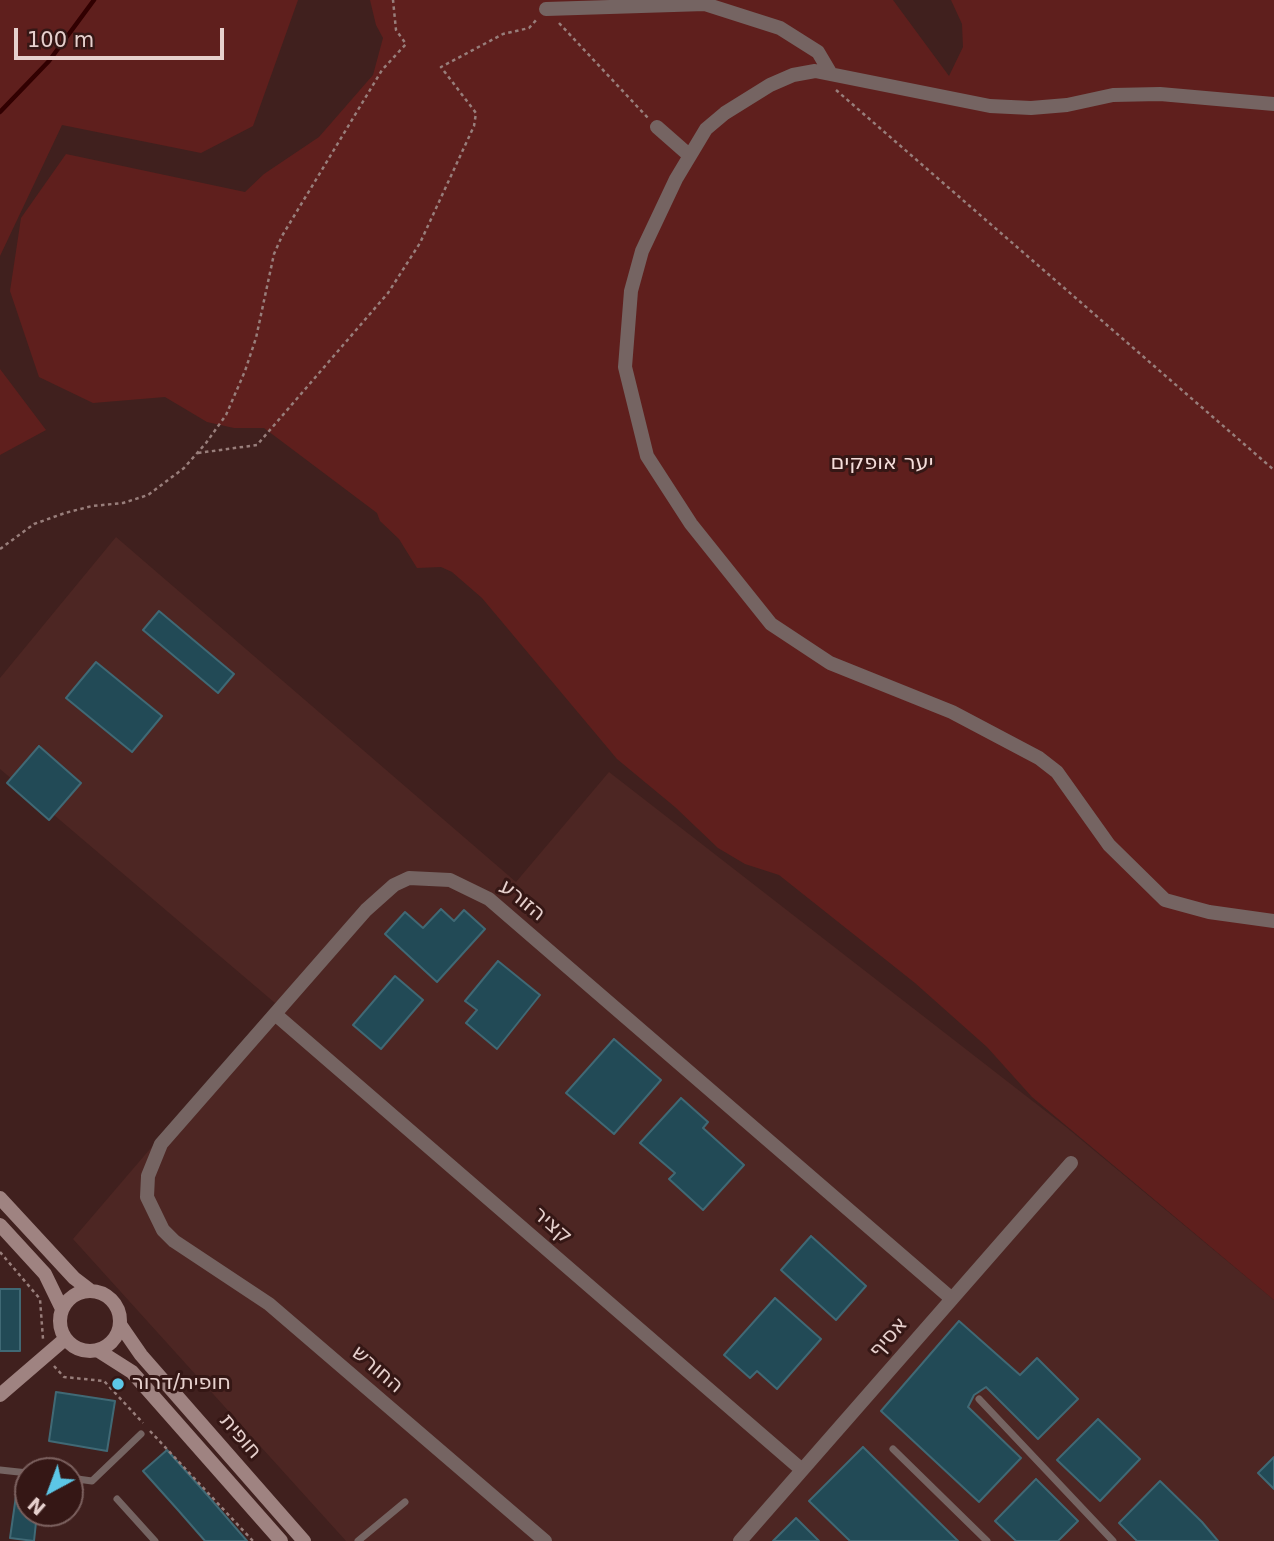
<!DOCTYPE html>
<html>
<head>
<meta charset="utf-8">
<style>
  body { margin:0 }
  #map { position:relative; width:1274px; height:1541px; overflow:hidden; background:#40201e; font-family:"DejaVu Sans",sans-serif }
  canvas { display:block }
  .north { position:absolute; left:14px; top:1457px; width:70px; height:70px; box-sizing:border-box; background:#351715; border:2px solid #7c615f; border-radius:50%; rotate:221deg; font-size:19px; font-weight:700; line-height:28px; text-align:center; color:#e6d0cd }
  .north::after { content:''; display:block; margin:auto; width:24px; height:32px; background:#5cc7e7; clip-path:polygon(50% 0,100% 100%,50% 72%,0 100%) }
  .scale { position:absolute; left:14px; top:28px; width:210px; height:32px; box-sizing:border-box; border:4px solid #e6d0cd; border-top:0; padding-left:9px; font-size:21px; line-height:24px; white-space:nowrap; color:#e6d0cd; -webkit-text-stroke:5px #351715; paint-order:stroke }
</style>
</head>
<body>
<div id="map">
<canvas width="1274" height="1541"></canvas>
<div class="north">N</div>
<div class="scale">100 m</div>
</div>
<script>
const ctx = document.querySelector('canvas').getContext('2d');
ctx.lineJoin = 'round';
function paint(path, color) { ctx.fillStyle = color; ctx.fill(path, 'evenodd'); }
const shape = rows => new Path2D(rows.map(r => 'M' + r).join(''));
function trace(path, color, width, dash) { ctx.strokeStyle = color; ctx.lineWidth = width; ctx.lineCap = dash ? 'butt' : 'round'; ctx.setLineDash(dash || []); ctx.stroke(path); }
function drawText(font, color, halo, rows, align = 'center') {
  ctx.font = font + ' "DejaVu Sans","Noto Sans Hebrew",sans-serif'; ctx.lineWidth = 6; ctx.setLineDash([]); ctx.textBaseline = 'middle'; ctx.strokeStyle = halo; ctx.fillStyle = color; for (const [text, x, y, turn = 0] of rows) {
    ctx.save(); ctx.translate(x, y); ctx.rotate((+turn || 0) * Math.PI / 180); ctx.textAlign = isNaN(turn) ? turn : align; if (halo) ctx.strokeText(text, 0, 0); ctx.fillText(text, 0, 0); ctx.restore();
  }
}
const built = shape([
  [116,537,516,882,609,772,1066,1127,1274,1300,1274,1541,346,1541,73,1239,275,1003,0,769,0,678]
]);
const green = shape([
  [0,0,298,0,253,126,201,153,62,125,0,256],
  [370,0,893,0,949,76,963,47,962,24,951,0,1274,0,1274,1300,1032,1097,987,1047,915,983,779,875,745,864,718,848,675,807,617,759,482,598,452,572,441,567,417,568,399,539,380,521,377,513,264,428,234,428,207,422,165,397,93,403,39,377,10,291,21,218,66,154,245,192,264,174,319,137,373,75,383,38,376,25],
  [0,369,46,430,0,455]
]);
const stream = shape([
  [0,112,49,61,94,0]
]);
const building = shape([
  [159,611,234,674,218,693,143,630,159,611],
  [96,662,162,716,132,752,66,698,96,662],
  [39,746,81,783,49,820,7,783,39,746],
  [441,909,454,921,464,910,485,929,437,982,385,934,405,912,423,928,441,909],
  [498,961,540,995,497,1049,466,1023,477,1010,465,1001,498,961],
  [395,976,423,1000,381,1049,353,1025,395,976],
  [614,1039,661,1080,614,1134,566,1093,614,1039],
  [681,1098,708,1122,703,1128,744,1165,703,1210,669,1179,675,1173,640,1143,681,1098],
  [811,1236,866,1286,836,1320,781,1270,811,1236],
  [0,1289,20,1289,20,1351,0,1351,0,1289],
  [775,1298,821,1339,777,1389,757,1371,750,1378,724,1355,775,1298],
  [959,1321,1020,1375,1037,1358,1078,1399,1038,1439,986,1387,974,1395,968,1407,1021,1458,979,1502,881,1411,959,1321],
  [56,1392,115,1401,107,1451,49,1441,56,1392],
  [1098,1419,1140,1459,1100,1501,1057,1460,1098,1419],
  [863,1447,958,1541,850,1541,809,1501,863,1447],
  [167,1450,209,1497,247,1541,205,1541,178,1510,143,1471,167,1450],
  [1274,1457,1274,1489,1258,1473,1274,1457],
  [1036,1479,1078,1521,1058,1541,1016,1541,995,1521,1036,1479],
  [1160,1481,1202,1522,1218,1541,1137,1541,1119,1523,1160,1481],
  [16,1496,28,1497,28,1513,37,1513,34,1541,10,1538,16,1496],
  [796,1518,819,1541,773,1541,796,1518]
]);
const path = shape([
  [559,23,648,118],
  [836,90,1274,470],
  [198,453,257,445,388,293,420,243,474,126,476,113,441,67,503,34,529,28,538,18],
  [0,549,34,524,65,513,92,506,123,503,148,495,184,468,206,443,226,415,245,371,256,338,274,254,282,236,382,70,406,44,396,30,393,0],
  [0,1252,40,1299,43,1339],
  [54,1366,64,1377,104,1381,143,1423],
  [150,1431,253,1541]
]);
const lane = shape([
  [979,1399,1113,1541],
  [893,1449,987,1541],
  [0,1470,28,1473],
  [70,1478,92,1481,141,1434],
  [117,1499,155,1541],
  [358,1541,405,1502]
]);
const street = shape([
  [546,9,705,4,780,28,818,52,831,74],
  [1274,104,1160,94,1113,95,1067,105,1031,108,990,106,815,71,793,75,770,85,725,113,706,129,676,179,642,251,631,291,625,367,647,456,691,524,771,624,830,663,952,712,1039,758,1057,772,1109,845,1165,900,1209,912,1274,921],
  [657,127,690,156],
  [275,1014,802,1470],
  [545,1541,269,1304,174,1241,163,1230,147,1197,148,1176,161,1144,366,910,394,885,409,878,450,880,489,899,952,1299],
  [740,1541,1071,1163]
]);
const secondary = shape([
  [0,1198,74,1278,91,1291],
  [0,1225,45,1274,62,1309],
  '60 1321a30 30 0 1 1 60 0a30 30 0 1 1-60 0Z',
  [121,1326,141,1355,304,1541],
  [99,1351,132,1372,281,1541],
  [0,1395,65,1339]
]);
const markers = [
  [118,1384,7,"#5cc7e7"]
];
const parkNames = [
  ["יער אופקים",882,464]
];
const streetNames = [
  ["הזורע",522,901,39],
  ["קציר",552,1226,41],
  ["אסיף",889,1338,-49],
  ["החורש",377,1370,41],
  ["חופית",240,1437,49]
];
const poiNames = [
  ["חופית/דרור",132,1384]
];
paint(built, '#4d2623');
paint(green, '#5f1f1d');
trace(stream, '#310001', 4.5);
paint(building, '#224a56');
trace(building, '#406975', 2);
trace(path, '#987e7b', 2.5, [3.5, 3.5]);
trace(lane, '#756462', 7);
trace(street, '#756462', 14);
trace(secondary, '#9f8381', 14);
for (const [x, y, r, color] of markers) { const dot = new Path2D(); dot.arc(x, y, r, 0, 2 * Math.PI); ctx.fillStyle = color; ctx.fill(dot); trace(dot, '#351715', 2.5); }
drawText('21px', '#f5ddda', '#351715', parkNames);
drawText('21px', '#e6d0cd', '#351715', streetNames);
drawText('21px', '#e6d0cd', '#351715', poiNames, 'left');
</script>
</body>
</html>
